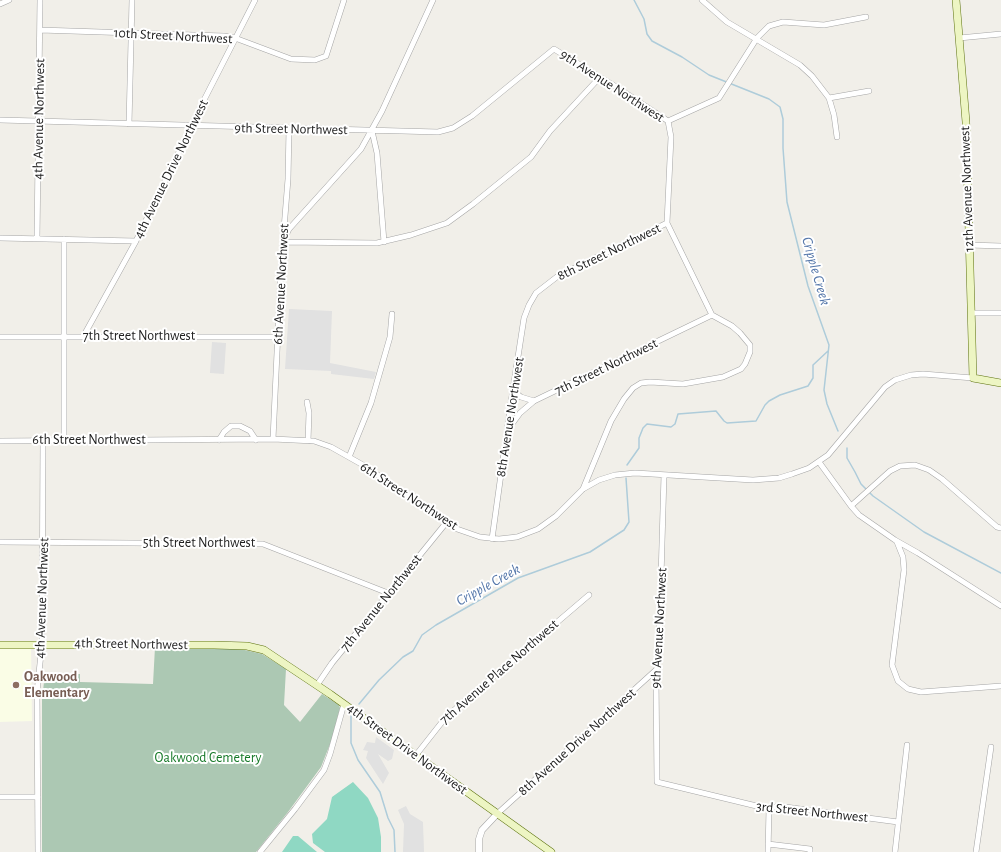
<!DOCTYPE html>
<html>
<head>
<meta charset="utf-8">
<style>
  body { margin:0 }
  canvas { display:block; background:#f1efe9 }
</style>
</head>
<body>
<canvas width="1001" height="852"></canvas>
<script>
const ctx = document.querySelector('canvas').getContext('2d');
ctx.lineJoin = 'round';
function paint(path, color) { ctx.fillStyle = color; ctx.fill(path, 'evenodd'); }
const shape = rows => new Path2D(rows.map(r => 'M' + r).join(''));
function trace(path, color, width, dash) { ctx.strokeStyle = color; ctx.lineWidth = width; ctx.lineCap = dash ? 'butt' : 'round'; ctx.setLineDash(dash || []); ctx.stroke(path); }
function drawText(font, color, halo, rows, align = 'center') {
  ctx.font = font + ' "Alegreya Sans",sans-serif'; ctx.lineWidth = 4; ctx.setLineDash([]); ctx.textBaseline = 'middle'; ctx.strokeStyle = halo; ctx.fillStyle = color; for (const [text, x, y, turn = 0] of rows) {
    ctx.save(); ctx.translate(x, y); ctx.rotate((+turn || 0) * Math.PI / 180); ctx.textAlign = isNaN(turn) ? turn : align; if (halo) ctx.strokeText(text, 0, 0); ctx.fillText(text, 0, 0); ctx.restore();
  }
}
const education = shape([
  [0,649,31,649,32,721,0,722]
]);
const cemetery = shape([
  [155,647,236,648,262,654,286,669,284,705,300,722,322,694,339,705,340,708,332,739,321,767,288,812,256,852,42,852,42,699,45,674,80,674,80,682,153,684]
]);
const pitch = shape([
  [353,782,368,798,378,818,381,837,381,852,325,852,313,843,312,834,327,819,332,797],
  [293,836,298,836,317,852,282,852]
]);
const parking = shape([
  [289,309,332,311,330,363,376,372,374,379,331,374,331,371,285,369],
  [212,342,226,343,224,374,210,373],
  [376,737,394,750,392,759,388,761,378,754,389,773,383,784,366,758,368,751,363,750,367,742,375,743],
  [406,806,410,814,423,822,424,852,403,852,404,824,398,810]
]);
const stream = shape([
  [634,0,644,19,647,34,652,41,682,57,709,75,769,99,780,107,783,119,783,148,787,202,808,286,829,345,824,390,827,404,838,431],
  [847,448,847,458,855,472,861,484,873,496,924,532,1001,573],
  [627,465,639,448,639,438,643,428,647,424,671,427,675,424,678,414,716,411,724,421,727,423,756,421,765,405,769,401,780,395,808,386,813,378,813,365,828,351],
  [359,704,379,680,403,657,413,651,422,635,436,625,518,578,590,552,624,530,629,522,626,478],
  [351,716,351,743,358,760,380,792,388,818,394,830,395,852]
]);
const minor = shape([
  [433,0,382,111,361,149,289,229,283,242,377,243,411,235,447,223,473,204,531,157,550,131,600,77],
  [702,0,727,22,800,65,812,76,829,98,834,115,837,137],
  [0,4,9,0],
  [40,30,224,36,235,38,291,59,315,60,326,56,344,0],
  [959,38,1001,34],
  [829,98,869,91],
  [0,120,438,132,453,128,472,116,554,49,618,88,668,121,671,137,667,223,712,315,732,326,740,333,750,345,750,352,745,364,741,369,723,377,683,384,650,382,641,383,633,388,624,399,611,421,583,489],
  [668,121,719,98,757,38,769,26,783,22,824,25,866,17],
  [129,124,132,0],
  [372,131,377,153,384,242],
  [0,238,136,241],
  [37,239,40,0],
  [64,239,64,440],
  [969,245,1001,246],
  [971,313,1001,313],
  [0,337,278,337],
  [83,337,136,241,204,100,255,0],
  [513,391,521,397,534,401],
  [307,402,309,413,308,441],
  [509,428,520,413,534,401,712,315],
  [273,439,281,266,288,179,289,129],
  [219,440,224,432,231,426,240,426,250,431,256,440],
  [0,441,273,439,314,441,331,447,363,465,457,529,480,537,499,539,517,537,538,529,556,516,583,489,599,480,615,475,635,473,753,480,779,478,792,474,809,468,828,455,885,387,895,380,911,375,923,374,973,378],
  [349,457,371,403,390,337,392,314],
  [819,462,851,506,859,515,895,540,918,553,1001,606],
  [664,475,659,645,656,677,657,782,769,809,778,806,898,822],
  [851,506,890,471,900,466,915,465,929,470,942,479,997,527,1001,528],
  [492,539,511,402,524,318,529,305,536,293,558,276,667,223],
  [0,542,263,544,388,593],
  [897,542,903,557,904,570,892,665,898,681,908,689,921,692,1001,686],
  [317,685,332,663,446,523],
  [416,755,446,717,589,595],
  [0,797,38,797],
  [498,813,657,669],
  [768,844,810,849,810,852],
  [38,852,37,692,42,644,43,440],
  [260,852,295,809,324,770,330,754,344,704],
  [768,852,769,809],
  [895,852,907,745],
  [976,852,991,747]
]);
const tertiary = shape([
  [479,852,479,839,482,830,498,813]
]);
const secondary = shape([
  [956,0,966,122,973,378,1001,383],
  [0,645,214,645,247,646,264,650,330,694,551,852]
]);
const markers = [
  [16,685,4,"#8d6e63"]
];
const streetNames = [
  ["10th Street Northwest",173,36,3],
  ["9th Avenue Northwest",612,86,33],
  ["4th Avenue Northwest",39,119,-89],
  ["9th Street Northwest",291,129,1],
  ["4th Avenue Drive Northwest",171,169,-64],
  ["12th Avenue Northwest",967,189,-92],
  ["8th Street Northwest",609,252,-26],
  ["6th Avenue Northwest",281,284,-87],
  ["7th Street Northwest",139,336],
  ["7th Street Northwest",606,367,-26],
  ["8th Avenue Northwest",510,417,-81],
  ["6th Street Northwest",89,440],
  ["6th Street Northwest",409,496,33],
  ["5th Street Northwest",199,543],
  ["4th Avenue Northwest",42,598,-88],
  ["7th Avenue Northwest",381,603,-51],
  ["9th Avenue Northwest",659,628,-87],
  ["4th Street Northwest",131,644,1],
  ["7th Avenue Place Northwest",499,672,-41],
  ["8th Avenue Drive Northwest",577,742,-42],
  ["4th Street Drive Northwest",407,749,36],
  ["3rd Street Northwest",812,812,6]
];
const educationNames = [
  ["Oakwood",24,677],
  ["Elementary",24,693]
];
const parkNames = [
  ["Oakwood Cemetery",208,758]
];
const waterNames = [
  ["Cripple Creek",816,271,74],
  ["Cripple Creek",488,585,-29]
];
paint(education, '#fafde6');
paint(cemetery, '#acc8b3');
paint(pitch, '#8fd8c3');
paint(parking, '#e1e1e1');
trace(stream, '#aeccda', 1.5);
trace(minor, '#a5a5a5', 6);
trace(tertiary, '#a5a5a5', 7);
trace(secondary, '#5d720f', 8);
trace(minor, '#fff', 5);
trace(tertiary, '#fff', 6);
trace(secondary, '#edf5c3', 7);
for (const [x, y, r, color] of markers) { const dot = new Path2D(); dot.arc(x, y, r, 0, 2 * Math.PI); ctx.fillStyle = color; ctx.fill(dot); trace(dot, '#fff', 1.5); }
drawText('14px', '#212121', '#fff', streetNames);
drawText('bold 14px', '#785e54', '#fff', educationNames, 'left');
drawText('14px', '#167928', '#fff', parkNames);
drawText('italic 15px', '#57a', '#fff', waterNames);
</script>
</body>
</html>
